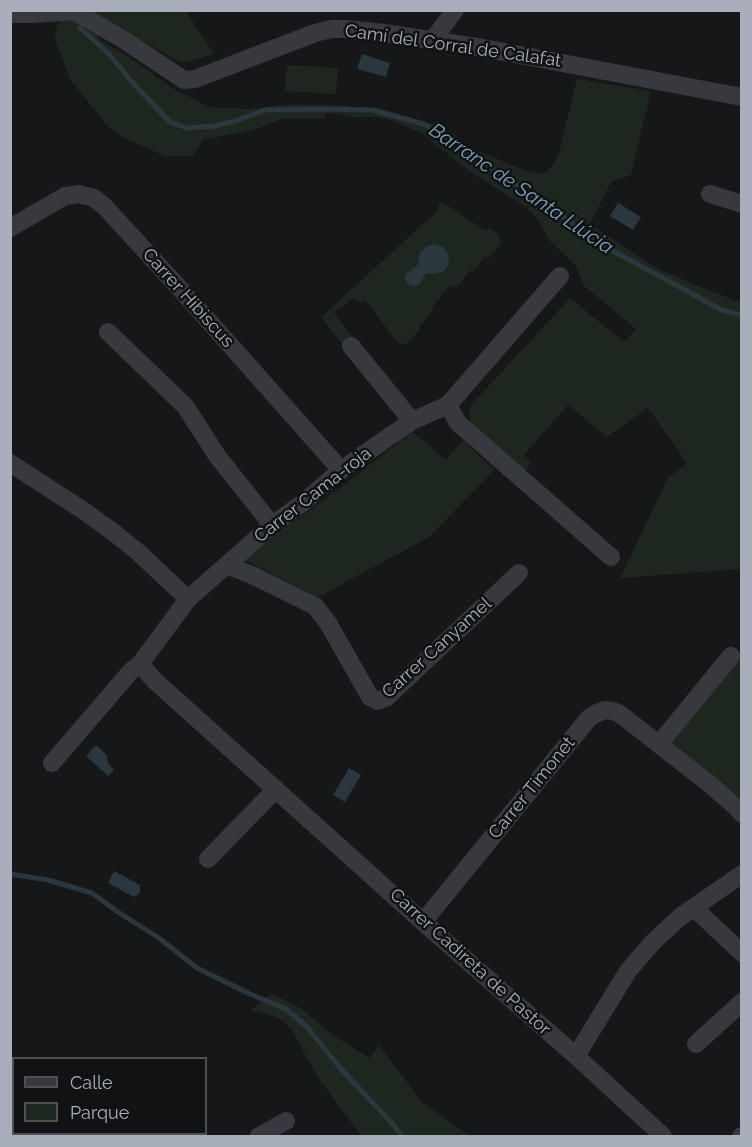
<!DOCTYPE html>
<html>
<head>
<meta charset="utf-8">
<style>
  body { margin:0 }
  #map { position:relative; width:752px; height:1147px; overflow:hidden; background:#161719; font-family:Raleway,sans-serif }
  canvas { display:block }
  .frame { position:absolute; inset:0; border:12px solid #a8afba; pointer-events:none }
  .legend { position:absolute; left:12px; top:1057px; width:195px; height:78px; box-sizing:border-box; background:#111214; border:2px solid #4d5156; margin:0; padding:8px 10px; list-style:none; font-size:18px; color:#a8afba }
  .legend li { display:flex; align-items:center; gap:12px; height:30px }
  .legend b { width:30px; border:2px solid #4d5156 }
</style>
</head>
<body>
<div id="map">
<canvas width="752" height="1147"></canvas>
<div class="frame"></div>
<ul class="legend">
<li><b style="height:8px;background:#37393e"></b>Calle</li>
<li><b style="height:16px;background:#1e271f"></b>Parque</li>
</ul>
</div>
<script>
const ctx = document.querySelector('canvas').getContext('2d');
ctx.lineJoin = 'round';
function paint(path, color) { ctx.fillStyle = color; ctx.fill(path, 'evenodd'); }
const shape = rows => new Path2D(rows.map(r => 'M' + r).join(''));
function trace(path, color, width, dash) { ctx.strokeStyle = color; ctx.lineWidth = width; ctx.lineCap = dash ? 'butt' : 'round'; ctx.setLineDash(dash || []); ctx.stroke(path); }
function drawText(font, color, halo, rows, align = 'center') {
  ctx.font = font + ' Raleway,sans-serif'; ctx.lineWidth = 5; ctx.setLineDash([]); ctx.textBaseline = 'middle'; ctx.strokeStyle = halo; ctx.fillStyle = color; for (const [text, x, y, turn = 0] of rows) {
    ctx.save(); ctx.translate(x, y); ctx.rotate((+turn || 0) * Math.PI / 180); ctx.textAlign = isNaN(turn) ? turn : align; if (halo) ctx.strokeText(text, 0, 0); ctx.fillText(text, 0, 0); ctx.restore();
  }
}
const green = shape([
  [61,11,186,11,214,54,183,63,90,13,99,39,138,63,172,88,209,107,252,109,293,104,347,106,406,116,440,127,456,136,473,149,529,172,540,174,548,171,553,165,559,153,577,79,651,91,631,175,611,182,590,224,633,253,662,271,741,303,741,569,620,578,668,478,687,463,648,408,607,437,568,405,524,455,531,463,525,471,472,425,470,420,469,413,471,405,570,298,624,342,636,329,583,285,577,267,549,240,538,219,523,205,472,173,421,133,392,120,376,117,351,117,336,113,326,113,324,119,282,119,256,129,203,140,193,156,164,156,123,137,108,127,70,79,54,38],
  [287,65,338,68,336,94,285,91],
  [441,201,486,231,489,228,497,233,501,243,489,258,485,256,472,272,470,270,456,288,450,285,431,309,433,311,419,327,420,329,407,344,398,343,365,300,360,303,354,298,334,313,353,337,343,345,321,317,436,212],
  [413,432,446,460,463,440,494,470,429,537,318,597,243,559,272,534,304,515],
  [741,653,741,798,718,782,668,742],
  [271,994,290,1002,305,1011,332,1035,370,1058,379,1045,422,1102,470,1136,361,1136,317,1076,290,1027,278,1018,251,1010]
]);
const water = shape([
  [362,54,390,63,386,77,357,69],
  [618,203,641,217,633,230,610,216],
  [434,244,443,247,448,254,449,263,446,268,442,272,433,274,426,273,419,285,415,286,408,284,405,279,405,276,408,272,418,265,420,252,426,247],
  [96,745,107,755,108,763,114,770,108,776,86,756],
  [349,768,361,775,345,802,333,795],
  [114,871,140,885,140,893,134,897,108,883]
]);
const stream = shape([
  [80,28,107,52,131,81,170,122,187,128,215,126,238,120,265,110,322,109,373,110,424,124,456,142,491,168,613,251,722,310,742,315],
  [10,874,48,880,92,893,118,912,159,938,197,968,250,994,286,1009,306,1026,341,1069,389,1120,402,1136]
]);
const street = shape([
  [10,14,33,14,74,11,124,40,184,80,195,79,315,33,331,29,345,29,384,33,483,48,742,97],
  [432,41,455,10],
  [710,194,742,204],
  [10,228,65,196,79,194,94,198,105,207,183,292,341,470],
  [560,276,448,405,412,421,341,470,304,502,272,525,188,599,140,664,155,681,423,922,576,1056,663,1136],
  [108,332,185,406,218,457,272,525],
  [351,346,412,421],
  [448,405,458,423,465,429,611,557],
  [10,463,84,511,113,532,138,552,188,599],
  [227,565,254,576,315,606,328,623,370,697,377,701,386,698,519,573],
  [659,744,731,656],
  [52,763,131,671,140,664],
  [208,859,276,789],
  [694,908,742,953],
  [423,922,589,718,597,713,605,710,613,711,620,714,707,782,736,807,742,814],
  [696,1044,742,1002],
  [576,1056,628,971,652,943,680,917,742,874],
  [10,1083,14,1085],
  [259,1136,286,1121],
  [741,1136,742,1136]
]);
const streetNames = [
  ["Camí del Corral de Calafat",453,46,8],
  ["Carrer Hibiscus",188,298,48],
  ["Carrer Cama-roja",313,495,-38],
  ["Carrer Canyamel",437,648,-42],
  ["Carrer Timonet",532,788,-51],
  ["Carrer Cadireta de Pastor",470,962,42]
];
const waterNames = [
  ["Barranc de Santa Llúcia",521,189,34]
];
paint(green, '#1e271f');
paint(water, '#2b373e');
trace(stream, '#2b373e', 5);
trace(street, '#37393e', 18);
drawText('18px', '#a8afba', '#111214', streetNames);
drawText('italic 20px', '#7ca1b7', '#111214', waterNames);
</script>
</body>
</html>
